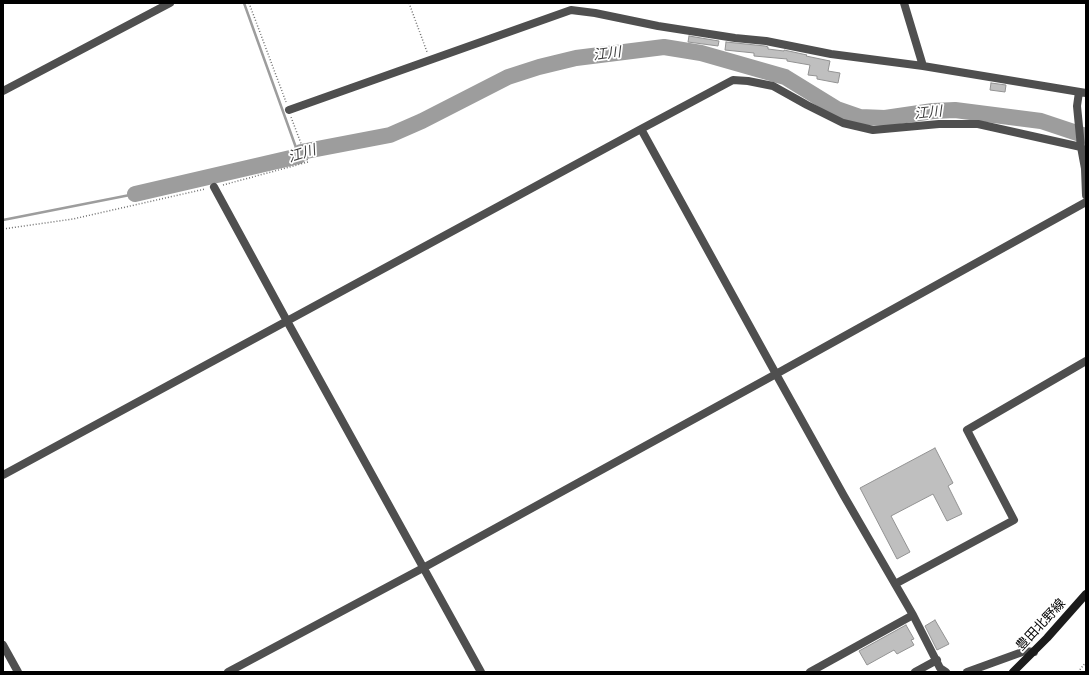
<!DOCTYPE html>
<html>
<head>
<meta charset="utf-8">
<style>
  body { margin:0 }
  #map { position:relative; width:1089px; height:675px; overflow:hidden; background:#fff; font-family:"Open Sans",sans-serif }
  canvas { display:block }
  .frame { position:absolute; inset:0; border:4px solid #000; pointer-events:none }
</style>
</head>
<body>
<div id="map">
<canvas width="1089" height="675"></canvas>
<div class="frame"></div>
</div>
<script>
const ctx = document.querySelector('canvas').getContext('2d');
ctx.lineJoin = 'round';
const shape = rows => new Path2D(rows.map(r => 'M' + r).join(''));
function trace(path, color, width, dash) { ctx.strokeStyle = color; ctx.lineWidth = width; ctx.lineCap = dash ? 'butt' : 'round'; ctx.setLineDash(dash || []); ctx.stroke(path); }
function paint(path, color) { ctx.fillStyle = color; ctx.fill(path, 'evenodd'); }
function drawText(font, color, halo, rows, align = 'center') {
  ctx.font = font + ' "Open Sans","Noto Sans JP",sans-serif'; ctx.lineWidth = 3.5; ctx.setLineDash([]); ctx.textBaseline = 'middle'; ctx.strokeStyle = halo; ctx.fillStyle = color; for (const [text, x, y, turn = 0] of rows) {
    ctx.save(); ctx.translate(x, y); ctx.rotate((+turn || 0) * Math.PI / 180); ctx.textAlign = isNaN(turn) ? turn : align; if (halo) ctx.strokeText(text, 0, 0); ctx.fillText(text, 0, 0); ctx.restore();
  }
}
const stream = shape([
  [244,3,299,156],
  [3,220,135,194]
]);
const river = shape([
  [135,194,299,156,301,152,390,135,422,121,508,77,539,67,576,58,664,47,701,53,785,77,837,109,860,117,885,118,933,111,955,110,1041,121,1086,136]
]);
const building = shape([
  [689,36,719,41,718,46,688,42,689,36],
  [726,42,765,46,768,47,768,49,784,51,784,50,807,55,806,56,830,61,828,71,840,73,838,83,817,79,817,76,808,75,810,65,787,61,787,59,754,56,754,53,725,50,726,42],
  [991,83,1006,85,1005,92,990,90,991,83],
  [935,448,953,483,948,486,962,514,947,521,933,494,891,516,910,552,897,559,860,488,935,448],
  [935,620,949,644,937,650,925,626,935,620],
  [906,625,914,639,911,640,914,645,897,654,894,650,867,665,859,651,906,625]
]);
const path = shape([
  [249,3,286,102],
  [409,3,427,52],
  [223,185,308,162,291,117],
  [3,229,73,219,205,189],
  [1078,672,1086,662]
]);
const street = shape([
  [904,3,923,66],
  [3,91,170,3],
  [1079,92,1077,106,1081,147,1086,174],
  [289,110,571,10,595,13,658,26,735,38,766,41,831,54,923,66,1086,93],
  [641,129,776,374,844,496,913,615,940,668,946,672],
  [1085,169,1086,195],
  [214,187,287,321,481,672],
  [3,475,641,129,733,80,748,81,773,86,807,105,843,123,873,130,939,124,978,124,1081,147],
  [895,584,1014,520,967,430,1086,361],
  [3,645,18,672],
  [228,672,423,568,776,374,1086,202],
  [810,672,913,615],
  [915,672,937,660],
  [967,672,1025,651,1034,652]
]);
const secondary = shape([
  [1013,672,1047,638,1086,594]
]);
const streetNames = [
  ["豊田北野線",1041,625,-47]
];
const waterNames = [
  ["江川",607,54,-7],
  ["江川",928,113,-6],
  ["江川",302,154,-17]
];
trace(stream, '#9d9d9d', 2.5);
trace(river, '#9d9d9d', 16);
paint(building, '#bfbfbf');
trace(building, '#939393', 1);
trace(path, '#717171', 1.5, [1, 2]);
trace(street, '#4f4f4f', 8);
trace(secondary, '#1c1c1c', 8);
drawText('13px', '#000', '#fff', streetNames);
drawText('italic 14px', '#3e3e3e', '#fff', waterNames);
</script>
</body>
</html>
